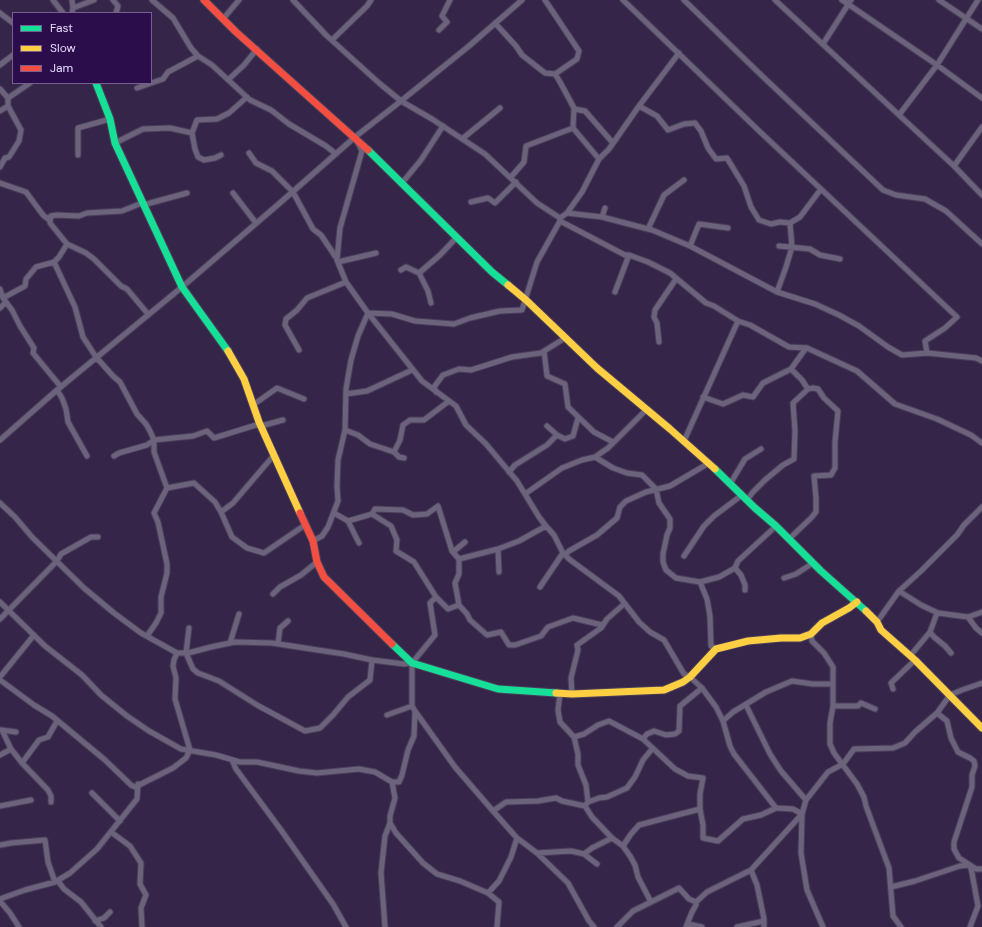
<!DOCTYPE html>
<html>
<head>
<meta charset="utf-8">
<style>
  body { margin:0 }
  #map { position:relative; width:982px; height:927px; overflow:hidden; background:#352649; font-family:"DM Sans",sans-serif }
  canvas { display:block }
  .legend { position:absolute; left:12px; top:12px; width:140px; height:72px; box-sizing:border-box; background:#2b0d4c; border:1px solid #766092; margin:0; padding:5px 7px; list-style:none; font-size:12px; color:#e6dcfb }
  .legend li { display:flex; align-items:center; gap:8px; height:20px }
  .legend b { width:20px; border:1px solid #766092 }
</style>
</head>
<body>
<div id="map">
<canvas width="982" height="927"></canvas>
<ul class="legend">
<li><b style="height:5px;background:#16e098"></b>Fast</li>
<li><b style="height:5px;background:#ffcf43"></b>Slow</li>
<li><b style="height:5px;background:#f24e42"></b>Jam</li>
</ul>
</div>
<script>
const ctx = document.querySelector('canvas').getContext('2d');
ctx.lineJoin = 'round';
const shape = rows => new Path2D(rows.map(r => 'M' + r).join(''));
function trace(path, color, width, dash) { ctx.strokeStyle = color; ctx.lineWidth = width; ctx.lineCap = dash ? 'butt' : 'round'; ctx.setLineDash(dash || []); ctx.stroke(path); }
const street = shape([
  [53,0,63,13],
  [113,0,118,6,116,13],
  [152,0,173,18,191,48,198,56,212,65,250,100,271,110,289,124,326,146,336,154],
  [293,0,326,35,379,83,401,101,432,119,485,154,537,203,560,218,560,221,537,262,522,310,500,311,470,318,454,324,415,321,392,314,368,313],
  [545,0,579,51,577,59,555,74,560,82,574,108,573,128],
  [623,0,756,128,957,317,945,328,925,341,927,353],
  [684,0,759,73,883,190,896,195,925,199,946,211,982,244],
  [775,0,954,166,982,195],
  [842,0,937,65,982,98],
  [939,0,982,29],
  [73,8,94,0],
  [0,13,13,23],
  [72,13,73,8,72,0],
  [223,19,239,0],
  [495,23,516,46,522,55,545,73,555,74],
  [439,30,447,22,442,16,450,0],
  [332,40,367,6,371,0],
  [823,44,851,0],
  [0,65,13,55],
  [229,79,244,65,257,49],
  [137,88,163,79,168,72,198,56],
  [0,89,8,98,8,106,21,130,19,141,9,157,5,158,0,167],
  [8,98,30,83],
  [639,106,657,116,668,130,684,124,695,123,701,131,708,148,716,159,727,158,744,186,751,207,759,220,771,224,780,222,790,223],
  [574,109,585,111,613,143],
  [0,111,8,106],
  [899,115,937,65,978,0],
  [192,133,195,149,198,157,204,160,215,158,221,155],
  [462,139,500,108],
  [357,141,362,151,340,228,337,260,346,282,368,313,422,381,456,406,466,425,486,444,517,481,539,517,546,526,554,535,563,553,569,559,619,596,639,622,650,632,664,640,684,674,690,677,702,688,716,707,723,721,730,746,734,754,776,808],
  [115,143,143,129,170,128,192,133,197,120,217,119,229,113,247,97],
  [249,153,256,163,272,171,293,192,313,229,321,235,337,259],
  [78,155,78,128,110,119],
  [954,166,982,127],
  [511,177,524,162,526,146,573,128,599,159],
  [0,183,26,192,43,215,48,219,51,216,57,215,79,216,87,213,122,211,142,203],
  [402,183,421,160,443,126],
  [233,193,256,223],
  [471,202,488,198,495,203,516,182],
  [143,205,187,193],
  [567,213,602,217,652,230,690,246,777,292,815,304,839,315,859,326,888,347,902,355,927,353,976,358,982,361],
  [51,216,50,223,67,244,86,253,94,259,121,286,127,289,148,314],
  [602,217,605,208],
  [560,218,567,213,582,192,599,159,609,149,639,106,679,53],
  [560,221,625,255,629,255,648,262,670,273,706,303,714,306,738,321,750,325,789,347,807,348,857,371,895,404,937,419,971,435,982,443],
  [648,229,664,195,684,180],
  [67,244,59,257,54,262,75,307,83,337,96,357,113,376,120,382,137,414,146,424,150,431,154,440,154,452,167,488],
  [690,246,699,224,728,228],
  [779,246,810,249,820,255,840,259],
  [338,262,376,253],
  [401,270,406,267,419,273],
  [0,289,3,298,12,310,20,326,34,348,33,353,61,387],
  [615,292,629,255],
  [777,292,786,267,792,247,790,223,800,217,821,189],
  [3,298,25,286,26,279,36,267,54,262],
  [431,303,428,291,419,273,440,255,457,237],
  [0,308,6,302],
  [659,342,657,323,654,317,655,310,676,279],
  [299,350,285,325,286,319,297,310,307,298,346,282],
  [544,351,547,376,565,384,568,407,594,432,613,442],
  [57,390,62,398,66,409,68,422,87,456],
  [436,392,434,387,443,375,459,369,471,370,512,357,541,353,565,338],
  [346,394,367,391,412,370],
  [703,397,723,404,743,395,753,397,763,383,791,369],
  [253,405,277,388,304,399],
  [547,426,557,435,565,439,573,436,578,418],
  [345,430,358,435,370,444,394,452,400,440,403,425,410,420,424,420,449,401],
  [0,440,57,390,182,287,281,202,355,137,401,101,469,46,522,0],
  [684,441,738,321],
  [394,452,399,457,404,458],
  [114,456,119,453,147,445,154,440,193,436,207,431,214,438,256,425,261,426,283,420],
  [595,457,608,448,647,409],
  [509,472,515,465,547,445,557,435],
  [730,484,745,459,761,449],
  [525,494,562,468,582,460,595,457,613,468,627,473,642,475,656,489,659,503,670,519,670,528,667,535,663,554,663,562,666,570,676,578,700,582,707,599,710,616,711,646,716,649],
  [747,500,753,492,765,480,783,465,794,459,795,431,793,403,808,389],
  [0,503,15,517,32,537,84,588,114,613,141,633,177,653,188,653,211,647,235,642,272,643,344,654,372,660,404,664,412,663],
  [221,512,233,503,274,455],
  [334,513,348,521,372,514,375,509,403,510,413,515,427,514,438,506,452,551,459,559],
  [372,514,391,526,397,540,396,551,414,562,436,597,448,609,459,605],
  [348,521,359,543],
  [546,526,519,541,498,549,459,559,459,574,455,583,459,605,467,614,470,620,487,635,501,632,509,645,515,645,541,636,548,627,573,618,602,625],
  [789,539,811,518,816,512,816,498,814,476,831,475,835,468,835,442,838,411,824,398,818,389,813,388,808,389,802,380,791,369,806,348],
  [313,541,322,536,328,527,338,501,337,486,338,460,345,430,346,389,351,360,358,336,368,313],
  [498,549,499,572],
  [453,552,465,542],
  [566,554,569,551,597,535,617,518,620,507,626,501,646,492,670,486,709,463],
  [684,556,704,526,714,516,742,495],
  [735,568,741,575,745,585,745,590],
  [784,578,796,574,813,563],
  [700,582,719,577,735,568,738,561,776,526],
  [540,587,563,553],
  [899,591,921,605,938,613,968,617,982,612],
  [273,594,280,587,301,575,317,562],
  [0,602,45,646,82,675,101,695,127,716,149,731,181,749,216,755,240,762,257,762,299,771,317,773,359,769,375,772,392,782,395,798,390,816,390,823,385,836,381,873,385,927],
  [968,617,976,628,982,633],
  [0,619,57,561,61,554,91,537,98,537],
  [877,622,899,591,921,571,957,535,964,525,982,507],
  [189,628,186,653,193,669,198,673,219,681,257,705,305,731,320,728,333,715,348,697,370,680,372,660],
  [930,632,934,637,945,646,951,653],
  [811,634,812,641,824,653,833,667,833,706,830,723,830,744,834,753,857,784,864,797,866,806,889,868,893,916,901,927],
  [147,636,156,623,161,613,161,597,167,573,167,564,158,522,154,513,167,488,194,483,215,502,221,512,232,537,247,548,264,553,305,525],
  [230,643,239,614],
  [278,644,280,628,288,621],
  [910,656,930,632,937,613],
  [0,677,34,635],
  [0,680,34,705,52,716,105,760,131,785,135,787,173,768,186,758,190,750,175,699,176,678,173,666,174,660,177,653],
  [893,689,891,683,915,660],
  [560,693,558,710,560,722,574,737,578,754,578,765,586,785,588,802,585,806],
  [572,694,571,678,578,650,577,645,601,628,607,619,624,604],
  [746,705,770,754,781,771,806,800],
  [833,706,858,706,861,703,875,709],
  [415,711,455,767,493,811,517,838,537,853,568,883,589,921,594,927],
  [937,713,947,721,951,738,958,752,970,758,974,761,975,766,972,775,972,787,954,842,954,849,959,858,970,865,972,873,978,906,970,927],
  [387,715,412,706],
  [723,721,733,712,766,692,792,681,813,684,833,684],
  [1,730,16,732],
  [2,730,11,749,22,763,48,790,51,796,51,802],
  [574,737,584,734,598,725,609,721,643,739,675,769,688,776,703,778,700,794,700,809],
  [643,739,647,734,654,731,666,735,675,734,679,731,680,706,702,688],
  [0,755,11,749],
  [232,760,236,769,281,830,333,904,346,927],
  [22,763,39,740,48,737,57,721],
  [392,782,399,782,402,775,408,750,414,736,415,711,412,706,412,663,435,635,430,603,436,597],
  [92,793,120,821],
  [588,802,599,798,607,797,627,788,635,777,643,760,652,749],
  [0,806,31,800],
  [493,811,506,802,538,801,556,798,562,801,585,806,592,817,612,838,623,846,630,856,635,865,638,877,651,902,633,911,617,927],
  [390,823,396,833,423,863,437,874,460,881,488,893,499,902,497,927],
  [111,832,130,846,141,863,140,884,146,895,141,908,142,927],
  [0,845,11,843,45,840,48,862,55,882],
  [623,846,631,834,639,825,700,809,703,825,703,838,718,841,743,819,761,815,776,808,793,809,802,814,801,853,807,890,823,927],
  [537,853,571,851,584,854,597,864],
  [584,854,592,848,612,838],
  [751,870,757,885,764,919,764,927],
  [58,881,64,889,81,902,101,927],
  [891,887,915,881,960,866,970,865,976,869,982,869],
  [488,893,499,881,511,857,517,838],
  [0,899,25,890,55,882,70,873,97,849,137,799,138,784],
  [0,901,10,913,19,927],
  [651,902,679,888,689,899,696,902],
  [95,921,104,918,110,912],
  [688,924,702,927],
  [686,927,692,912,696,905,696,902,707,892,751,870,802,814,806,800,828,772,843,764,854,749,893,748,905,743,915,732,937,713,950,695,962,690,982,683],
  [737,927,764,921]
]);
const fast = shape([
  [96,83,110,119,115,143,182,287,228,351],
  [368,150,492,272,508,285],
  [715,469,755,508,776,526,821,571,866,611],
  [392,644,412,663,498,689,556,693]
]);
const slow = shape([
  [508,285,526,300,597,368,670,429,715,469],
  [228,351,244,379,259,422,300,513],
  [866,611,877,622,881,630,915,660,982,728],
  [556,693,572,694,664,690,683,682,690,677,716,649,748,641,781,638,800,638,811,634,822,623,849,608,857,602]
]);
const jam = shape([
  [204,0,236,32,368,150],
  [300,513,313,541,317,562,324,577,392,644]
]);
trace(street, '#4a3f5a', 7);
trace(fast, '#4a3f5a', 9);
trace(slow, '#4a3f5a', 9);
trace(jam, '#4a3f5a', 9);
trace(street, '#6b627b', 5);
trace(fast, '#16e098', 7);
trace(slow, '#ffcf43', 7);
trace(jam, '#f24e42', 7);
</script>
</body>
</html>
